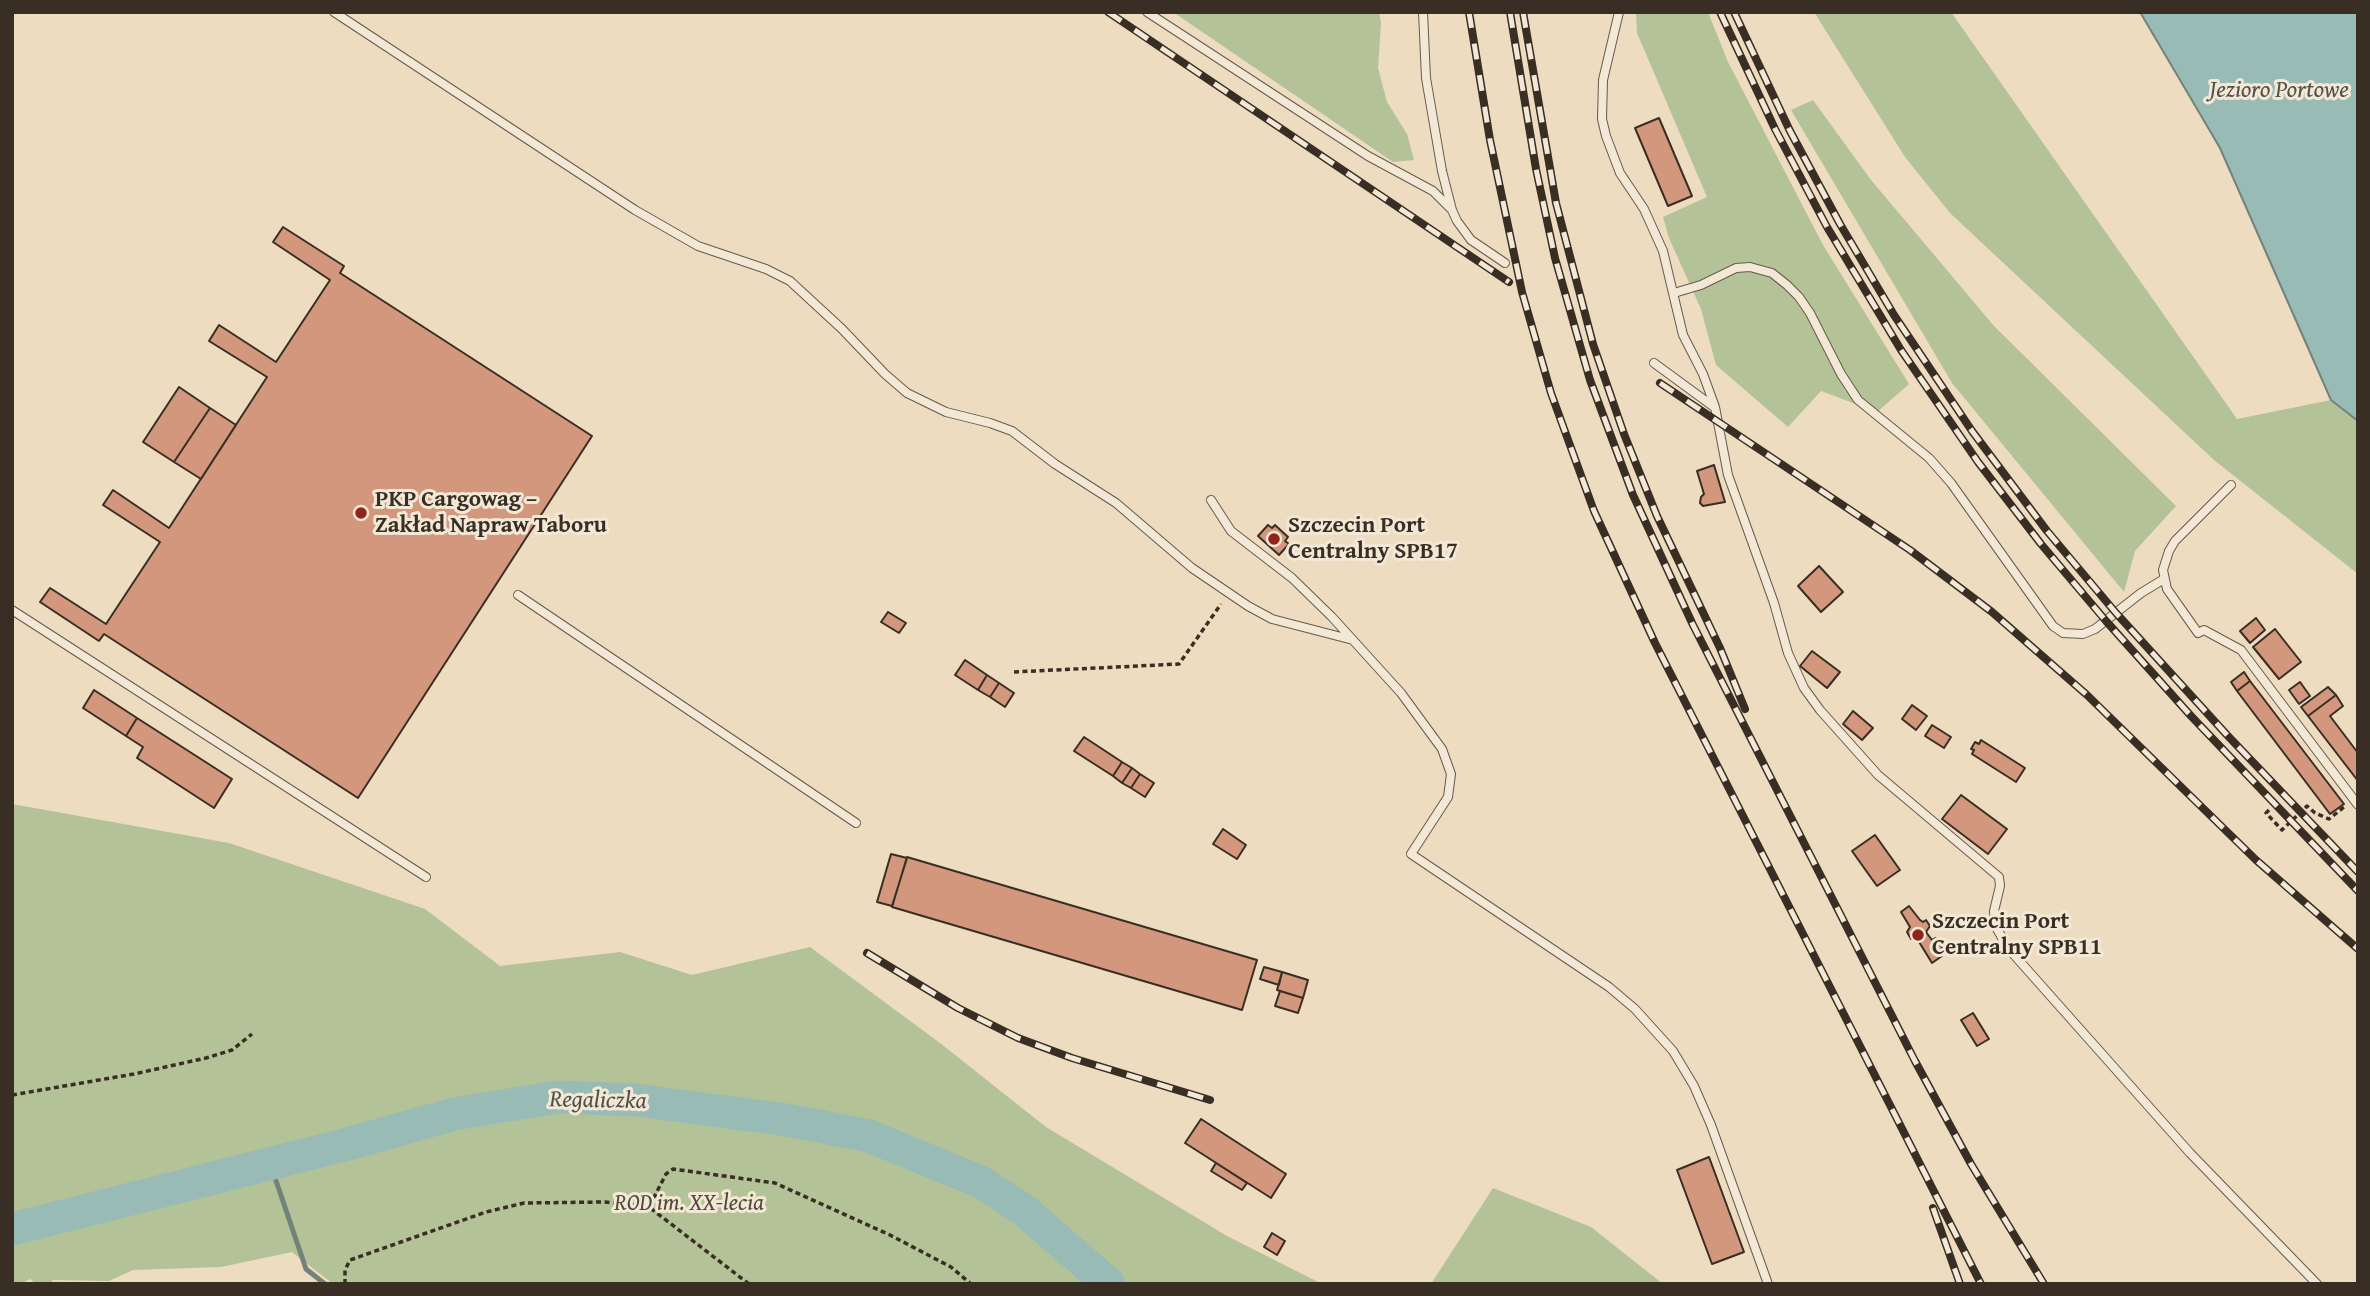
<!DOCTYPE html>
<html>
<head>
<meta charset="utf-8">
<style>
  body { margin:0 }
  #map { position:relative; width:2370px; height:1296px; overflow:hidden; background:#eddcc0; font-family:"Gentium Book Plus",serif }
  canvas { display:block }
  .frame { position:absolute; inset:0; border:14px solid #392e23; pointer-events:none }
</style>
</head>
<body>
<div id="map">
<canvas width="2370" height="1296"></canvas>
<div class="frame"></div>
</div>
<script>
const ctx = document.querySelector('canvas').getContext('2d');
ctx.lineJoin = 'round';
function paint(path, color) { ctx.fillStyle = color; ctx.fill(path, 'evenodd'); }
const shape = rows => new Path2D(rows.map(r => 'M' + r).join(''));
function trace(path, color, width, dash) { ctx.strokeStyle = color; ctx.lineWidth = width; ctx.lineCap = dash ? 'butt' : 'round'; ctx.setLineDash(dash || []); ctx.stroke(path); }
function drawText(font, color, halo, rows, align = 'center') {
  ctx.font = font + ' "Gentium Book Plus",serif'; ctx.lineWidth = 6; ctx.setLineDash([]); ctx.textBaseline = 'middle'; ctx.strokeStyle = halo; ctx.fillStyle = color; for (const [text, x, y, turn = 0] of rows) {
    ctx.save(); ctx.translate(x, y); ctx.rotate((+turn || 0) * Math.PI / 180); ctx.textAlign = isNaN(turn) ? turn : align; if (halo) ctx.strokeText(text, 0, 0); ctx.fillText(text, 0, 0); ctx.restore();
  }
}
const green = shape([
  [1173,12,1379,12,1381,23,1378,68,1387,102,1407,134,1414,160,1393,162],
  [1636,12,1708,12,1728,62,1823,245,1909,384,1877,412,1821,391,1788,427,1716,365,1701,309,1669,238,1663,217,1707,197,1637,33],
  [1814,12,1951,12,2237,419,2331,400,2358,421,2358,574,2214,460,1950,213,1905,157],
  [1813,100,1871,180,1994,326,2176,506,2135,551,2124,592,1952,383,1791,110],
  [12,804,229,843,425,909,500,966,620,952,692,975,810,947,940,1043,1046,1127,1227,1236,1322,1284,333,1284,292,1252,221,1267,133,1270,109,1281,53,1280,50,1284,36,1284,30,1279,20,1284,12,1284],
  [1493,1188,1591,1227,1663,1284,1431,1284]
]);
const water = shape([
  [2140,12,2358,12,2358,421,2331,400,2220,148,2140,12]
]);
const stream = shape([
  [271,1166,306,1269,325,1284]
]);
const river = shape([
  [12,1229,348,1144,454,1114,558,1097,636,1100,787,1120,869,1136,981,1182,1025,1211,1109,1284]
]);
const building = shape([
  [1659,118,1692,196,1668,206,1635,128,1659,118],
  [283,227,344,266,340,273,592,436,358,798,104,634,99,641,40,602,50,588,106,624,160,542,103,505,113,490,169,528,267,377,209,341,219,325,276,362,330,280,273,242,283,227],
  [179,387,210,408,174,462,143,442,179,387],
  [210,408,236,425,201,479,174,462,210,408],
  [1714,465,1725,502,1703,506,1700,503,1701,497,1704,494,1697,471,1714,465],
  [1268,525,1272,528,1275,525,1288,537,1285,541,1289,544,1279,555,1258,536,1268,525],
  [1819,566,1843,592,1821,612,1798,586,1819,566],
  [888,612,906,623,899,633,881,622,888,612],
  [2256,618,2265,630,2250,643,2240,631,2256,618],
  [2275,629,2301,662,2279,679,2253,647,2275,629],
  [1812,651,1840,672,1827,688,1800,666,1812,651],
  [965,660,987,675,978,690,955,675,965,660],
  [2244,672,2250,681,2237,691,2231,682,2244,672],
  [987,675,999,683,990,697,978,690,987,675],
  [2250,681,2344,804,2330,814,2237,691,2250,681],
  [2300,682,2310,696,2299,704,2289,690,2300,682],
  [999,683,1014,693,1005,707,990,697,999,683],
  [2328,687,2336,695,2308,716,2301,707,2328,687],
  [94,690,137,718,126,736,83,708,94,690],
  [2336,695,2343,706,2330,716,2358,753,2358,781,2308,716,2336,695],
  [1912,705,1927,716,1916,730,1902,719,1912,705],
  [1853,711,1873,728,1862,740,1843,724,1853,711],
  [137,718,232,779,214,808,137,758,143,747,126,736,137,718],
  [1932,725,1951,737,1944,748,1925,736,1932,725],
  [1084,737,1122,762,1113,776,1074,751,1084,737],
  [1981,740,2025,768,2016,782,1972,754,1974,750,1971,749,1975,742,1979,744,1981,740],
  [1122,762,1132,768,1122,783,1113,776,1122,762],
  [1132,768,1140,774,1131,788,1122,783,1132,768],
  [1140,774,1154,783,1145,797,1131,788,1140,774],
  [1961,795,2007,829,1988,854,1942,819,1961,795],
  [1223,829,1246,845,1237,859,1213,844,1223,829],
  [1875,835,1900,870,1877,886,1852,851,1875,835],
  [891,854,907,858,892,906,877,902,891,854],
  [907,857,1257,960,1242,1010,892,907,907,857],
  [1909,906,1920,920,1923,922,1926,920,1930,926,1926,932,1932,940,1936,938,1943,949,1939,951,1942,956,1932,963,1916,937,1911,939,1907,932,1910,927,1901,912,1909,906],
  [1264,967,1282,972,1279,985,1260,979,1264,967],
  [1282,972,1308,980,1303,998,1277,990,1282,972],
  [1280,991,1303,998,1298,1013,1275,1006,1280,991],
  [1973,1013,1989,1039,1977,1046,1961,1020,1973,1013],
  [1201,1119,1286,1174,1271,1198,1185,1143,1201,1119],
  [1709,1157,1744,1252,1712,1264,1677,1170,1709,1157],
  [1216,1163,1247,1183,1242,1190,1211,1171,1216,1163],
  [1272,1233,1285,1241,1277,1255,1264,1247,1272,1233]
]);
const path = shape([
  [1014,672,1179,664,1221,604],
  [2269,810,2266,813,2282,830,2307,806,2315,813,2329,819,2344,807],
  [12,1095,134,1074,206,1058,232,1050,252,1034],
  [345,1284,345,1270,350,1260,486,1212,524,1203,605,1202,649,1207],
  [749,1284,649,1207,666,1174,673,1169,775,1183,890,1235,951,1267,971,1284]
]);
const service = shape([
  [334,12,635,210,698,246,766,269,790,281,842,329,885,374,907,393,946,412,990,423,1012,431,1055,464,1116,503,1192,568,1248,606,1272,619,1353,640],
  [1147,12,1368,156,1433,191,1452,210],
  [1423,12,1426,78,1442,171,1452,210,1457,221,1471,240,1505,263],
  [1619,12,1603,80,1602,119,1606,136,1620,173,1644,209,1663,251,1683,335,1703,374,1715,407,1728,475,1774,603,1788,653,1804,688,1820,710,1878,775,1999,877,2000,886,1994,911,1995,925,2007,947,2190,1153,2317,1284],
  [1674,293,1701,285,1736,268,1750,267,1772,273,1787,285,1799,297,1810,313,1841,374,1858,400,1929,458,1951,483,2053,626,2063,633,2083,634,2095,629,2141,593,2164,579],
  [1654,363,1714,407],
  [2231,485,2175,541,2169,551,2163,570,2167,589,2198,633,2204,630,2241,650,2358,805],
  [1211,500,1231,531,1292,578,1332,617,1401,693,1442,749,1451,774,1448,797,1411,854,1609,987,1635,1009,1673,1051,1694,1086,1711,1125,1768,1284],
  [518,595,856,823],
  [12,610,426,877]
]);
const rail = shape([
  [1108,12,1509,282],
  [1469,12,1490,140,1522,292,1551,393,1594,511,1655,643,1981,1284],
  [1510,12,1536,169,1555,258,1590,380,1633,495,1693,625,1915,1061,1971,1164,2044,1284],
  [1523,12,1556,203,1593,344,1624,434,1657,516,1720,648,1745,709],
  [1720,12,1775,129,1827,227,1901,350,1978,462,2041,544,2106,621,2191,716,2358,891],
  [1734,12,1790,131,1840,224,1894,315,1972,431,2047,531,2116,613,2227,735,2358,872],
  [1660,383,1910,550,1992,612,2087,695,2256,860,2358,949],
  [867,953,958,1008,1018,1038,1072,1058,1210,1100],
  [1933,1208,1960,1284]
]);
const markers = [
  [361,513,7,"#8f2418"],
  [1274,539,7,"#8f2418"],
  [1918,935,7,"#8f2418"]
];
const poiNames = [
  ["PKP Cargowag –",375,500],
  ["Zakład Napraw Taboru",375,526],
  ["Szczecin Port",1288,526],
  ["Centralny SPB17",1288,552],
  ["Szczecin Port",1932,922],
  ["Centralny SPB11",1932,948]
];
const parkNames = [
  ["ROD im. XX-lecia",689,1204]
];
const waterNames = [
  ["Jezioro Portowe",2279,91],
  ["Regaliczka",598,1101,1]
];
paint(green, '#b3c297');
paint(water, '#99bbb5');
trace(water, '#73837b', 2);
trace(stream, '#73837b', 5);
trace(river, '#99bbb5', 33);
paint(building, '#d2977d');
trace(building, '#392e23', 2);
trace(service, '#665a4a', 10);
trace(path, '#392e23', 3.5, [5, 3.5]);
trace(service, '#f3e8d6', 8);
trace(rail, '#392e23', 8);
trace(rail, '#f3e8d6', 5, [16]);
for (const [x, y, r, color] of markers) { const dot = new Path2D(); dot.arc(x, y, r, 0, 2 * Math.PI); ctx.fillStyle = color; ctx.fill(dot); trace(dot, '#f3e8d6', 2.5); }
drawText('bold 23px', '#392e23', '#f3e8d6', poiNames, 'left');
drawText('italic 23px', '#514c3a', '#f3e8d6', parkNames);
drawText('italic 24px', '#515148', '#f3e8d6', waterNames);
</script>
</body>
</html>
